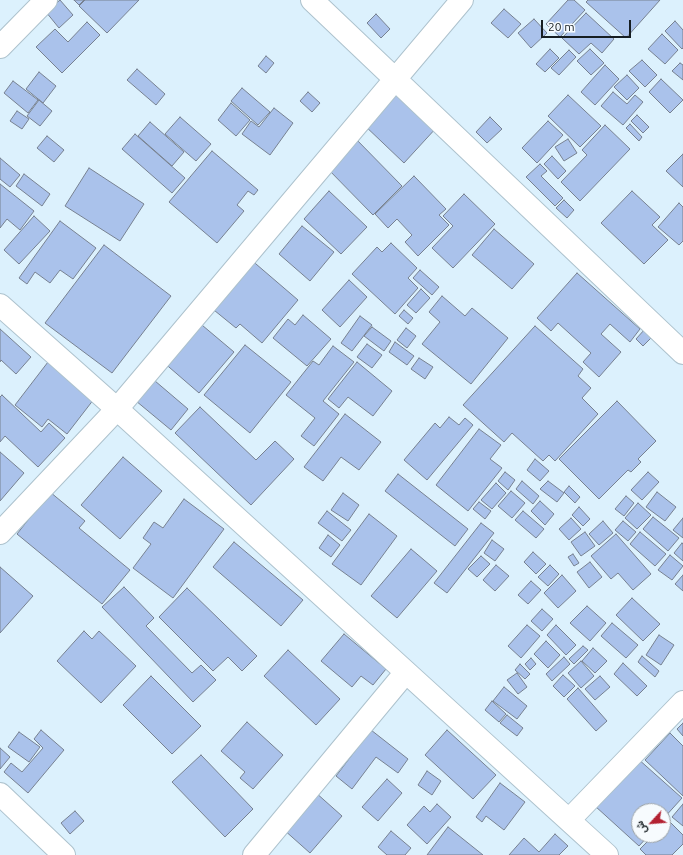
<!DOCTYPE html>
<html>
<head>
<meta charset="utf-8">
<style>
  body { margin:0 }
  #map { position:relative; width:683px; height:855px; overflow:hidden; background:#dcf1fd; font-family:Ubuntu,Vazirmatn,sans-serif }
  canvas { display:block }
  .north { position:absolute; left:631px; top:803px; width:40px; height:40px; box-sizing:border-box; background:#f7fbfe; border:1px solid #9da3a6; border-radius:50%; rotate:244deg; font-size:11px; font-weight:700; line-height:16px; text-align:center; color:#161e22 }
  .north::after { content:''; display:block; margin:auto; width:14px; height:18px; background:#b32132; clip-path:polygon(50% 0,100% 100%,50% 72%,0 100%) }
  .scale { position:absolute; left:541px; top:20px; width:90px; height:18px; box-sizing:border-box; border:2px solid #161e22; border-top:0; padding-left:5px; font-size:12px; line-height:14px; white-space:nowrap; color:#161e22; -webkit-text-stroke:3px #f7fbfe; paint-order:stroke }
</style>
</head>
<body>
<div id="map">
<canvas width="683" height="855"></canvas>
<div class="north">ش</div>
<div class="scale">20 m</div>
</div>
<script>
const ctx = document.querySelector('canvas').getContext('2d');
ctx.lineJoin = 'round';
function paint(path, color) { ctx.fillStyle = color; ctx.fill(path, 'evenodd'); }
const shape = rows => new Path2D(rows.map(r => 'M' + r).join(''));
function trace(path, color, width, dash) { ctx.strokeStyle = color; ctx.lineWidth = width; ctx.lineCap = dash ? 'butt' : 'round'; ctx.setLineDash(dash || []); ctx.stroke(path); }
const building = shape([
  [60,0,73,15,59,28,46,12,60,0],
  [74,0,84,0,79,5,74,0],
  [85,0,139,0,107,33,79,6,85,0],
  [568,0,574,0,585,10,560,37,546,24,568,0],
  [588,0,660,0,626,38,586,2,588,0],
  [504,9,521,24,508,38,491,23,504,9],
  [586,13,614,39,602,53,591,43,579,54,562,38,586,13],
  [376,14,390,29,381,38,367,23,376,14],
  [534,19,547,33,531,48,518,33,534,19],
  [675,21,683,30,683,48,682,49,665,31,675,21],
  [87,22,100,35,62,73,36,47,55,29,68,42,87,22],
  [662,34,678,50,665,64,648,49,662,34],
  [550,49,559,58,545,72,536,64,550,49],
  [590,49,604,63,591,75,577,61,590,49],
  [569,50,576,57,559,75,551,68,569,50],
  [266,56,274,63,266,73,258,66,266,56],
  [642,60,657,75,645,87,629,71,642,60],
  [680,63,683,65,683,80,672,71,680,63],
  [605,65,619,79,595,105,581,92,605,65],
  [137,69,165,94,156,105,127,80,137,69],
  [39,72,56,86,43,103,26,89,39,72],
  [627,75,639,88,627,100,614,87,627,75],
  [661,79,683,100,670,113,649,92,661,79],
  [13,81,38,100,28,113,4,93,13,81],
  [395,87,437,127,404,163,362,123,395,87],
  [242,88,270,112,258,125,231,101,242,88],
  [308,92,320,103,312,112,300,101,308,92],
  [613,92,627,104,635,95,643,102,623,125,601,106,613,92],
  [568,95,601,126,580,147,548,116,568,95],
  [39,100,52,111,40,126,27,116,39,100],
  [231,103,250,120,236,136,218,120,231,103],
  [274,108,293,123,270,155,242,134,251,121,259,127,274,108],
  [17,111,29,119,22,129,10,121,17,111],
  [637,115,649,127,643,133,631,121,637,115],
  [180,117,211,144,196,161,165,134,180,117],
  [490,117,502,129,487,143,476,132,490,117],
  [548,121,563,135,537,163,522,148,548,121],
  [150,122,184,152,172,166,138,136,150,122],
  [630,124,642,137,639,141,626,128,630,124],
  [605,125,630,149,580,201,561,182,587,155,582,150,605,125],
  [135,134,185,178,172,193,122,149,135,134],
  [47,136,64,150,54,162,37,148,47,136],
  [354,137,402,186,373,215,325,166,354,137],
  [568,139,577,153,564,161,555,147,568,139],
  [212,151,258,190,254,195,248,191,237,205,244,211,217,243,169,202,212,151],
  [683,154,683,187,666,171,683,154],
  [552,156,566,171,558,179,544,164,552,156],
  [0,158,20,175,10,187,0,179,0,158],
  [540,164,547,171,541,176,563,198,555,206,526,177,540,164],
  [89,168,144,204,120,241,65,206,89,168],
  [24,174,50,194,42,206,16,186,24,174],
  [414,176,446,209,439,215,449,225,418,256,405,242,412,235,397,219,388,228,375,214,414,176],
  [0,184,34,211,20,230,7,219,0,228,0,184],
  [329,191,367,227,341,254,304,219,329,191],
  [632,191,660,217,652,225,668,240,644,264,601,223,632,191],
  [464,194,495,224,453,268,432,248,453,226,443,216,464,194],
  [564,200,574,210,567,218,556,208,564,200],
  [679,203,683,207,683,241,679,245,658,227,679,203],
  [34,216,50,231,19,264,4,250,34,216],
  [60,221,96,248,73,279,60,270,50,283,35,272,27,284,19,278,60,221],
  [302,226,334,252,310,281,279,254,302,226],
  [494,229,534,264,512,289,472,255,494,229],
  [391,243,417,268,408,278,418,288,395,314,352,274,377,247,382,252,391,243],
  [104,245,171,296,112,373,45,323,104,245],
  [249,258,298,300,262,343,240,324,236,328,209,306,249,258],
  [420,270,439,287,432,295,413,278,420,270],
  [577,273,640,329,630,342,610,324,601,334,621,352,599,377,583,362,591,353,558,323,551,331,537,318,577,273],
  [349,280,367,297,340,327,322,310,349,280],
  [421,289,430,298,416,313,407,305,421,289],
  [442,296,465,316,472,308,508,338,471,384,422,344,440,322,429,312,442,296],
  [404,310,413,318,408,324,399,316,404,310],
  [303,315,331,339,307,366,273,338,288,319,295,325,303,315],
  [360,316,372,325,352,351,341,343,360,316],
  [196,320,234,352,199,393,162,361,196,320],
  [535,326,583,369,578,376,591,388,582,398,598,414,555,461,549,455,543,461,512,433,504,442,463,405,535,326],
  [372,327,391,341,384,351,364,336,372,327],
  [406,328,416,336,407,348,397,340,406,328],
  [0,329,31,357,16,374,1,360,0,362,0,329],
  [645,329,653,336,643,346,636,339,645,329],
  [395,342,414,356,407,365,389,352,395,342],
  [367,344,382,355,372,368,357,357,367,344],
  [245,345,291,382,250,433,204,395,245,345],
  [333,346,354,362,323,401,339,414,314,446,301,436,315,418,286,395,313,361,319,365,333,346],
  [419,358,433,367,425,379,411,369,419,358],
  [48,362,94,399,67,434,48,419,42,427,15,405,48,362],
  [357,362,392,391,373,416,348,397,339,408,328,399,357,362],
  [148,375,188,409,171,430,130,396,148,375],
  [2,395,41,432,49,423,65,438,38,467,5,436,0,442,0,397,2,395],
  [617,401,656,441,638,459,641,462,631,472,628,470,599,499,559,459,617,401],
  [200,407,256,460,275,441,294,459,251,505,175,433,200,407],
  [345,414,381,442,359,470,341,457,323,481,304,467,345,414],
  [449,417,459,425,465,418,473,425,427,480,404,460,435,423,440,428,449,417],
  [479,429,501,445,490,459,502,468,468,511,436,485,479,429],
  [0,452,24,473,0,501,0,452],
  [123,457,162,491,120,539,81,505,123,457],
  [535,459,549,471,540,481,527,470,535,459],
  [505,472,515,480,508,490,498,481,505,472],
  [648,472,659,482,642,500,631,490,648,472],
  [398,474,468,529,455,546,385,491,398,474],
  [522,481,539,496,533,504,516,489,522,481],
  [548,481,564,493,557,502,540,489,548,481],
  [496,483,506,493,492,509,481,500,496,483],
  [569,486,580,497,575,503,564,492,569,486],
  [511,491,525,503,512,518,498,506,511,491],
  [50,492,85,521,79,528,130,570,102,604,17,534,50,492],
  [657,492,676,507,665,521,646,507,657,492],
  [343,493,359,505,348,521,331,510,343,493],
  [626,496,634,503,624,516,615,509,626,496],
  [184,499,224,529,173,598,133,568,151,544,143,538,154,522,163,528,184,499],
  [540,501,554,514,545,525,531,511,540,501],
  [479,502,491,511,485,519,473,509,479,502],
  [638,503,651,515,637,529,625,518,638,503],
  [579,507,590,519,583,526,572,515,579,507],
  [327,511,351,530,342,541,318,523,327,511],
  [523,511,544,529,536,538,515,520,523,511],
  [369,514,397,536,361,585,332,564,369,514],
  [653,517,679,538,668,551,643,529,653,517],
  [571,518,581,529,569,540,559,529,571,518],
  [683,518,683,538,673,530,683,518],
  [603,521,613,533,599,545,589,534,603,521],
  [623,521,636,532,628,541,615,530,623,521],
  [481,523,494,533,447,593,434,583,481,523],
  [585,532,595,546,581,556,571,542,585,532],
  [640,532,666,554,655,566,630,544,640,532],
  [616,534,651,574,633,590,618,573,611,579,591,556,616,534],
  [328,535,340,545,331,557,319,548,328,535],
  [492,540,504,549,495,561,484,553,492,540],
  [234,542,303,600,281,626,213,567,234,542],
  [682,543,683,544,683,561,674,553,682,543],
  [411,549,437,571,397,618,371,596,411,549],
  [533,552,546,564,536,574,524,562,533,552],
  [573,554,579,563,574,566,568,557,573,554],
  [670,555,683,566,672,580,658,570,670,555],
  [481,556,490,564,477,577,468,569,481,556],
  [590,562,602,577,589,588,577,572,590,562],
  [496,565,509,576,495,591,483,580,496,565],
  [550,565,559,574,548,586,538,577,550,565],
  [0,567,33,596,0,633,0,567],
  [562,575,576,591,558,608,544,593,562,575],
  [683,575,683,591,675,584,683,575],
  [531,581,541,590,528,604,518,595,531,581],
  [124,587,154,618,146,626,192,673,201,665,216,680,193,702,102,607,124,587],
  [187,588,257,656,242,671,228,657,213,671,159,617,187,588],
  [632,598,660,624,643,641,616,615,632,598],
  [587,606,606,623,590,641,570,623,587,606],
  [542,609,553,619,542,631,531,621,542,609],
  [612,623,638,645,626,658,601,636,612,623],
  [527,625,540,636,521,658,508,646,527,625],
  [556,625,576,645,566,655,547,635,556,625],
  [84,631,92,639,99,631,136,666,101,703,57,661,84,631],
  [344,634,386,669,373,685,361,676,352,687,321,661,344,634],
  [659,635,674,645,661,665,646,655,659,635],
  [546,641,560,655,548,668,534,654,546,641],
  [583,646,588,650,574,664,569,659,583,646],
  [593,648,607,661,595,673,582,661,593,648],
  [288,650,340,699,316,725,264,676,288,650],
  [642,656,659,671,655,677,638,662,642,656],
  [564,657,570,664,552,681,546,674,564,657],
  [531,658,536,664,530,670,525,664,531,658],
  [581,661,594,676,581,688,568,673,581,661],
  [623,663,647,686,637,696,614,674,623,663],
  [520,664,530,674,525,679,515,670,520,664],
  [517,673,527,687,518,694,507,680,517,673],
  [563,675,575,686,564,697,553,686,563,675],
  [151,676,201,726,172,754,123,705,151,676],
  [600,676,610,687,595,700,585,689,600,676],
  [504,687,527,706,517,719,493,701,504,687],
  [578,688,607,721,596,731,567,699,578,688],
  [492,701,506,714,499,722,485,710,492,701],
  [507,715,523,728,517,736,500,723,507,715],
  [247,722,283,755,253,789,240,778,245,772,221,751,247,722],
  [683,723,683,736,677,729,683,723],
  [41,730,64,750,28,793,4,772,11,763,22,772,43,748,34,739,41,730],
  [371,730,408,759,398,773,376,757,352,789,336,776,371,730],
  [447,730,496,775,473,799,425,755,447,730],
  [19,732,40,747,29,762,8,747,19,732],
  [670,733,683,746,683,796,645,760,670,733],
  [0,748,10,757,0,769,0,748],
  [201,755,253,809,225,837,172,782,201,755],
  [637,758,682,798,663,819,663,811,639,811,639,835,649,835,639,846,595,806,637,758],
  [427,771,441,781,432,795,418,785,427,771],
  [387,779,402,793,378,821,362,807,387,779],
  [500,783,525,802,504,830,486,816,482,822,476,817,500,783],
  [315,792,342,816,310,853,283,829,315,792],
  [437,804,451,817,427,844,407,825,424,806,430,812,437,804],
  [683,804,683,826,672,817,683,804],
  [75,811,84,821,70,834,61,823,75,811],
  [668,820,683,835,683,844,672,855,646,855,640,849,654,835,663,835,663,826,668,820],
  [448,827,483,855,427,855,448,827],
  [391,831,411,848,405,855,387,855,378,847,391,831],
  [555,834,568,846,559,855,509,855,524,838,539,852,555,834]
]);
const minor = shape([
  [312,0,683,353],
  [0,47,46,0],
  [0,305,117,409,607,855],
  [0,533,117,409,462,0],
  [0,794,64,855],
  [569,820,683,702],
  [254,855,406,672]
]);
paint(building, '#aac2eb');
trace(building, '#778191', 1);
trace(minor, '#adc2cd', 24);
trace(minor, '#fff', 22);
</script>
</body>
</html>
